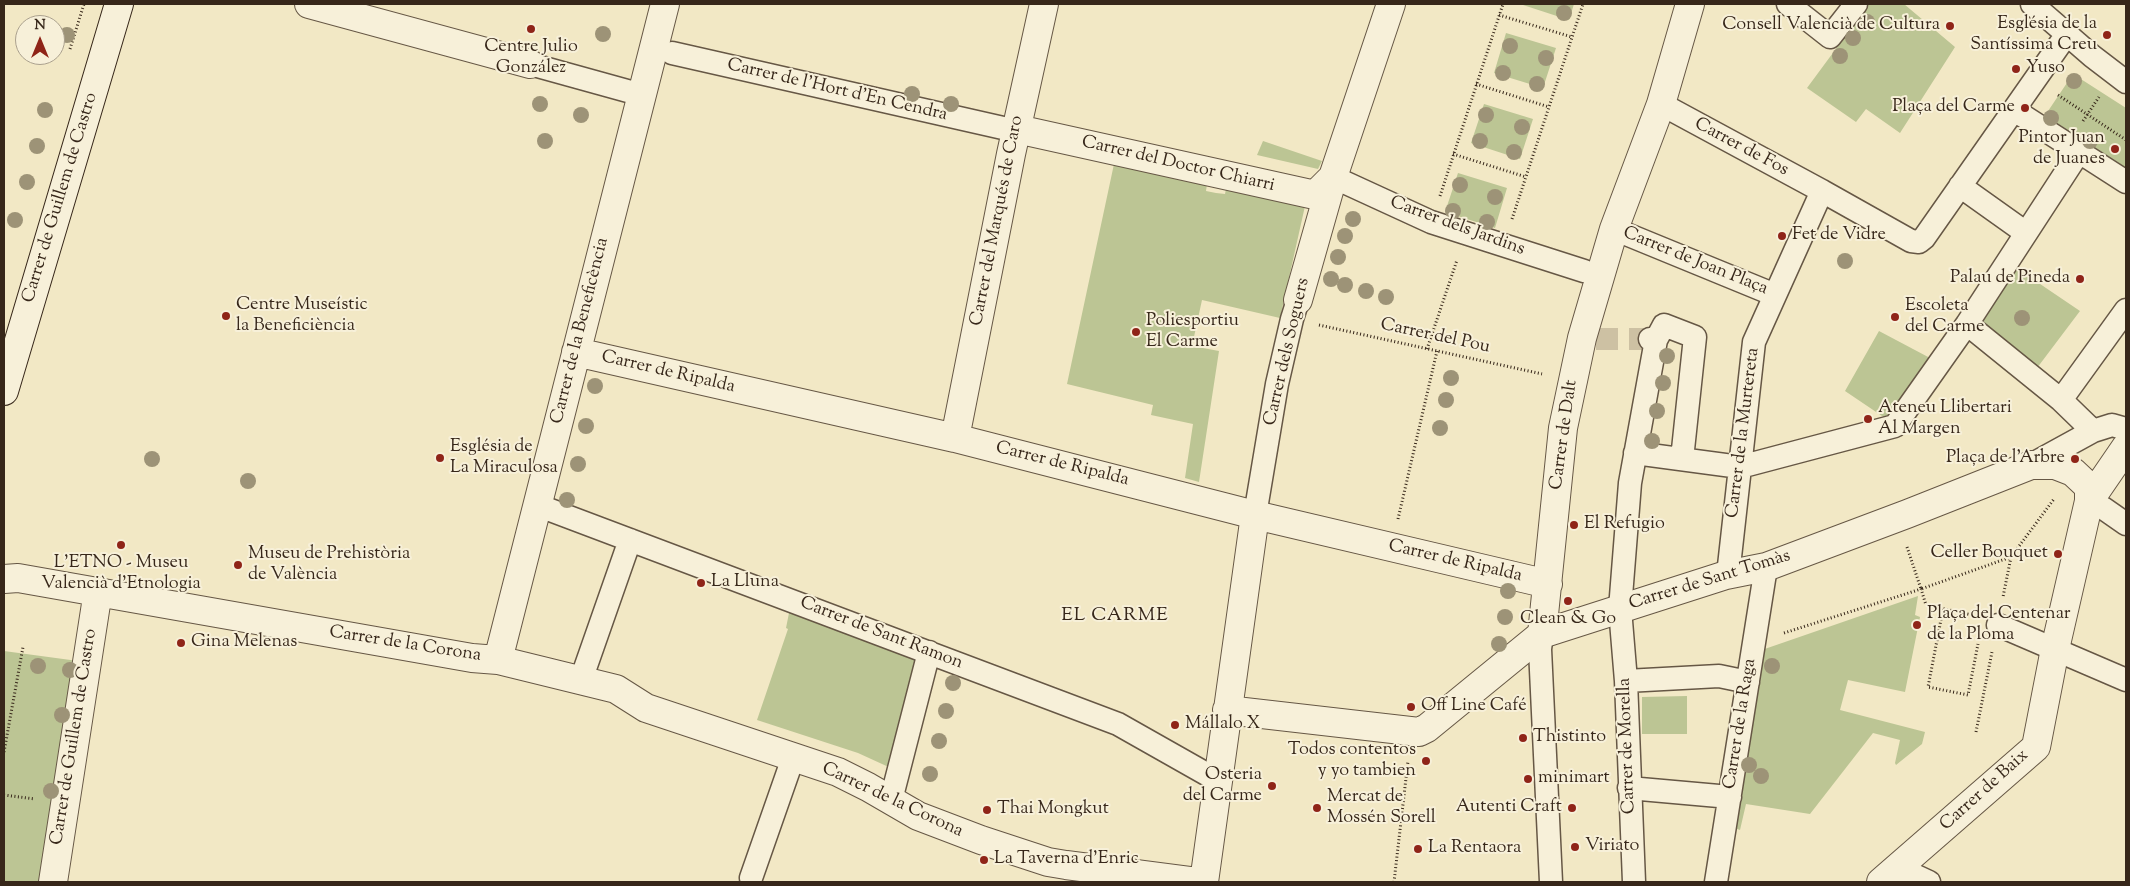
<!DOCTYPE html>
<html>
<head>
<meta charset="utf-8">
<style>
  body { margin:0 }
  #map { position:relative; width:2130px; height:886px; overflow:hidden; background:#f2e8c5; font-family:"Sorts Mill Goudy",serif }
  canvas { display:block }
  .frame { position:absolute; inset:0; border:5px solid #37271a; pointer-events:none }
  .north { position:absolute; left:15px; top:15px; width:50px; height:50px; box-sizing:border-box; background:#f7f0d9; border:1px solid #aaa08d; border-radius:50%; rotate:0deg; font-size:14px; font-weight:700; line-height:20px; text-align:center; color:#37271a }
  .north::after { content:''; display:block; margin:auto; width:18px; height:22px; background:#8f2418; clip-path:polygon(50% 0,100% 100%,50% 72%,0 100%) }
</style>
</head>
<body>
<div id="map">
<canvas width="2130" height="886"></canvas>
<div class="frame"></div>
<div class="north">N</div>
</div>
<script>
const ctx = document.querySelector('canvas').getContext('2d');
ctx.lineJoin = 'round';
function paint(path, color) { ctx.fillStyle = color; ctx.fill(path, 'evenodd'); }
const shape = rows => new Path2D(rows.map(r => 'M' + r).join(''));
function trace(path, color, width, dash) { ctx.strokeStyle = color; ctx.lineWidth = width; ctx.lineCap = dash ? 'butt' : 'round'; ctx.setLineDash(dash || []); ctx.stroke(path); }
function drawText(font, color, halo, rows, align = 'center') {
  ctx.font = font + ' "Sorts Mill Goudy",serif'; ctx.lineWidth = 4; ctx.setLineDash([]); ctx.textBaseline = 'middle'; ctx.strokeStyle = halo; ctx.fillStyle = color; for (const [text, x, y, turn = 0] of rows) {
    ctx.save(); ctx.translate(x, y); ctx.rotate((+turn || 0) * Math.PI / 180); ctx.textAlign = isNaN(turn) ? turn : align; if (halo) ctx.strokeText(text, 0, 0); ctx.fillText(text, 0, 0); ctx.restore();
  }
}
const green = shape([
  [1520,4,1574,4,1569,20],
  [1869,4,1904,4,1955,47,1900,133,1866,109,1856,122,1807,88],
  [1506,33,1556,48,1543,88,1494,73],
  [2073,74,2126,108,2126,171,2044,117],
  [1484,104,1533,119,1520,159,1471,143],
  [1263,141,1322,161,1318,169,1257,155],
  [1114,164,1207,184,1206,191,1216,193,1225,194,1226,189,1305,206,1280,318,1202,300,1192,346,1219,351,1199,482,1185,478,1193,424,1151,415,1153,405,1067,384],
  [1458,173,1507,188,1495,228,1445,212],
  [2012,265,2080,311,2037,368,2022,354,1979,325],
  [1879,331,1930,358,1896,410,1885,418,1845,391],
  [1918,596,1915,615,1920,617,1905,692,1848,680,1840,710,1925,732,1922,744,1896,765,1895,763,1900,740,1873,733,1810,814,1746,804,1740,830,1729,826,1756,652],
  [790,608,918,656,893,769,858,753,757,720,788,629,786,628],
  [4,651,78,661,42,882,4,882],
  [1687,696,1687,734,1642,734,1642,697]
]);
const pedestrianTunnel = shape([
  [1596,339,1650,339]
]);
const path = shape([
  [1499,15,1572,37],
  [70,49,84,4],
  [1476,84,1549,107],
  [2058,95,2126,140],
  [2083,121,2099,97],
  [1453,154,1526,177],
  [1440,196,1503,4],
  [1512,219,1583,4],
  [1319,325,1542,374],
  [1427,349,1457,260],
  [1398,519,1437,351],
  [1907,547,1921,589,2011,557,2003,597],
  [2011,557,2054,499],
  [1943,609,1928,687,1968,695,1978,644],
  [1784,633,1921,589,1926,605,1972,615],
  [1976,732,1992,652],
  [4,752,23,647],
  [4,795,35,799],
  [1394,882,1408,761]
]);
const pedestrian = shape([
  [1788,4,1830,37,1856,4],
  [2032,4,2092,56,2126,82],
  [672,53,1003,128],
  [530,64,642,95],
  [1661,104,1822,191],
  [2014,110,2126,182],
  [1333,177,1431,222,1584,271],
  [1960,186,2026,233],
  [1614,229,1775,295],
  [1967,324,2061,400,2093,431],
  [1656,340,1664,325,1695,337,1682,459],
  [2061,400,2126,310],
  [1635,453,1740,467,1895,426,1967,324,2079,152],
  [2031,465,2093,431,2112,425,2126,429],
  [2089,501,2103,508,2126,524],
  [537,505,1118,724,1217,780],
  [1255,515,1277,384,1292,319,1298,300],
  [1728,575,1754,342,1822,191,1911,241,1919,242,1924,238,2067,34],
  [1998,625,2126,680],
  [1542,634,1540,649,1551,882],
  [581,680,630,540],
  [1626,681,1719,676,1748,682],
  [1629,788,1730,797],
  [891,800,929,652],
  [1899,868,1929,882],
  [751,878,793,758],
  [1634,882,1626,681,1620,609,1630,483,1656,340,1650,339],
  [1716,882,1766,567]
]);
const minor = shape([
  [309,4,530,64],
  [1017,129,1315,195,1333,177],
  [1298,300,1333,177,1391,4],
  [576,352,955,438,1255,515,1548,584],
  [955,438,1011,154,1044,4],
  [2089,501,2126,447],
  [4,579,18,578,472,658,498,660,616,689,646,708,838,772,868,787,918,816,981,840,1048,862,1066,865,1197,882],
  [1542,634,1563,428,1582,338,1614,229,1661,104,1690,4],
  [498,660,665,4],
  [1227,710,1419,732,1427,728,1542,634,1726,575,1766,567,1907,514,2031,465,2055,465,2073,472,2089,487,2089,501,2055,649,2036,747,1881,882],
  [53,882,98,591],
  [1204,882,1255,515]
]);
const secondary = shape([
  [4,391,119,4]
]);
const trees = [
  [1564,13],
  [1867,22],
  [603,34],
  [67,35],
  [1853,38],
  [1510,46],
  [1840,56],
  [1546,58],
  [1503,73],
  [2074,81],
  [1537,84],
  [912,94],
  [540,104],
  [951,104],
  [45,110],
  [581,115],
  [1486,115],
  [2051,118],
  [1522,127],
  [545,141],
  [1480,141],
  [2090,141],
  [37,146],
  [1514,152],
  [27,182],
  [1460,185],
  [1495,197],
  [1453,211],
  [1353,219],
  [15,220],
  [1487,222],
  [1345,236],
  [1338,257],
  [1845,261],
  [1331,279],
  [1345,285],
  [1366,291],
  [1386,297],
  [2022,318],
  [1667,356],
  [1451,378],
  [1663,383],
  [595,386],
  [1446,400],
  [1657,411],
  [586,426],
  [1440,428],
  [1652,441],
  [152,459],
  [578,464],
  [248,481],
  [567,500],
  [1508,591],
  [1505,617],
  [1499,644],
  [38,666],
  [1772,666],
  [70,670],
  [953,683],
  [946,711],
  [62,715],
  [939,741],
  [1749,765],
  [930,774],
  [1761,776],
  [51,791]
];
const markers = [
  [1950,26,5,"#8f2418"],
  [531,29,5,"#8f2418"],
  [2107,35,5,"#8f2418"],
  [2016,69,5,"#8f2418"],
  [2025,108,5,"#8f2418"],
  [2115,149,5,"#8f2418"],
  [1782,236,5,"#8f2418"],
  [2080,279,5,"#8f2418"],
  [226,316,5,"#8f2418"],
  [1895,317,5,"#8f2418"],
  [1136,332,5,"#8f2418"],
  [1868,419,5,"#8f2418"],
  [440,458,5,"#8f2418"],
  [2075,459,5,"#8f2418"],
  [1574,525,5,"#8f2418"],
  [121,545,5,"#8f2418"],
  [2058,554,5,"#8f2418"],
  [238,565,5,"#8f2418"],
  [701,583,5,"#8f2418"],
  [1568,601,5,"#8f2418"],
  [1917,625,5,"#8f2418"],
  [181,643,5,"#8f2418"],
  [1411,707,5,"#8f2418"],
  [1175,725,5,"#8f2418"],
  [1523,738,5,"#8f2418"],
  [1426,761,5,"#8f2418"],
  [1528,779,5,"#8f2418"],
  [1272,786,5,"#8f2418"],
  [1317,808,5,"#8f2418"],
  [1572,808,5,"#8f2418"],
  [987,810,5,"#8f2418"],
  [1575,847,5,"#8f2418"],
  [1418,849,5,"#8f2418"],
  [984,860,5,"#8f2418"]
];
const poiNames = [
  ["Església de la",2097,25,"right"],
  ["Santíssima Creu",2097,46,"right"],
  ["Consell Valencià de Cultura",1940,26,"right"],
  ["Centre Julio",531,48,"center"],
  ["González",531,69,"center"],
  ["Yuso",2026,69],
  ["Plaça del Carme",2015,108,"right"],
  ["Pintor Juan",2105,139,"right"],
  ["de Juanes",2105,160,"right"],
  ["Fet de Vidre",1792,236],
  ["Palau de Pineda",2070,279,"right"],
  ["Centre Museístic",236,306],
  ["la Beneficiència",236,327],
  ["Escoleta",1905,307],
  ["del Carme",1905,328],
  ["Poliesportiu",1146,322],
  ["El Carme",1146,343],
  ["Ateneu Llibertari",1878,409],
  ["Al Margen",1878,430],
  ["Església de",450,448],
  ["La Miraculosa",450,469],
  ["Plaça de l'Arbre",2065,459,"right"],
  ["El Refugio",1584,525],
  ["Celler Bouquet",2048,554,"right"],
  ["Museu de Prehistòria",248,555],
  ["de València",248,576],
  ["L'ETNO - Museu",121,564,"center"],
  ["Valencià d'Etnologia",121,585,"center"],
  ["La Lluna",711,583],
  ["Plaça del Centenar",1927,615],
  ["de la Ploma",1927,636],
  ["Clean & Go",1568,620,"center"],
  ["Gina Melenas",191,643],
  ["Off Line Café",1421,707],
  ["Mállalo X",1185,725],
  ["Thistinto",1533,738],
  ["Todos contentos",1416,751,"right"],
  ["y yo tambien",1416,772,"right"],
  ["Osteria",1262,776,"right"],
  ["del Carme",1262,797,"right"],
  ["minimart",1538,779],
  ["Mercat de",1327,798],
  ["Mossén Sorell",1327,819],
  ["Autenti Craft",1562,808,"right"],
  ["Thai Mongkut",997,810],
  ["Viriato",1585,847],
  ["La Rentaora",1428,849],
  ["La Taverna d'Enric",994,860]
];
const streetNames = [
  ["Carrer de l'Hort d'En Cendra",837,91,13],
  ["Carrer de Fos",1741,148,28],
  ["Carrer del Doctor Chiarri",1178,165,13],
  ["Carrer de Guillem de Castro",61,198,-73],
  ["Carrer del Marqués de Caro",998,221,-79],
  ["Carrer dels Jardins",1457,227,20],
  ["Carrer de Joan Plaça",1695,262,22],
  ["Carrer de la Beneficència",581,331,-76],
  ["Carrer del Pou",1435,337,12],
  ["Carrer dels Soguers",1288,352,-77],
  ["Carrer de Ripalda",668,373,13],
  ["Carrer de la Murtereta",1744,433,-83],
  ["Carrer de Dalt",1565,435,-82],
  ["Carrer de Ripalda",1062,465,14],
  ["Carrer de Ripalda",1455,562,13],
  ["Carrer de Sant Tomàs",1710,581,-17],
  ["Carrer de Sant Ramon",881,634,21],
  ["Carrer de la Corona",405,645,9],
  ["Carrer de la Raga",1741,724,-81],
  ["Carrer de Guillem de Castro",75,737,-81],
  ["Carrer de Morella",1628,746,-92],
  ["Carrer de Baix",1985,791,-42],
  ["Carrer de la Corona",892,801,25]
];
const neighbourhoodNames = [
  ["EL CARME",1115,617]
];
paint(green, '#bcc594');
trace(pedestrianTunnel, '#cdc1a3', 22, [22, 11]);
trace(pedestrian, '#665745', 25);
trace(minor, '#665745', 30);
trace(secondary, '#37271a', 30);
trace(path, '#37271a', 3, [1, 2.5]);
trace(pedestrian, '#f7f0d9', 22);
trace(minor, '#f7f0d9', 28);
trace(secondary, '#f7f0d9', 28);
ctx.fillStyle = '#9d9377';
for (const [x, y] of trees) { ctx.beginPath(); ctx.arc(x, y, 8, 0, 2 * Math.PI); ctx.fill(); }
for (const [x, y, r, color] of markers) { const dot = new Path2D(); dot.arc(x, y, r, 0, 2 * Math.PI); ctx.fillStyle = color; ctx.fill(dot); trace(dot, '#f7f0d9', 2); }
drawText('18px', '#37271a', '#f7f0d9', poiNames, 'left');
drawText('18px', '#37271a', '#f7f0d9', streetNames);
ctx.letterSpacing = '1px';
drawText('19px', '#37271a', '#f7f0d9', neighbourhoodNames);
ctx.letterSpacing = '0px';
</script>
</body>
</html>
